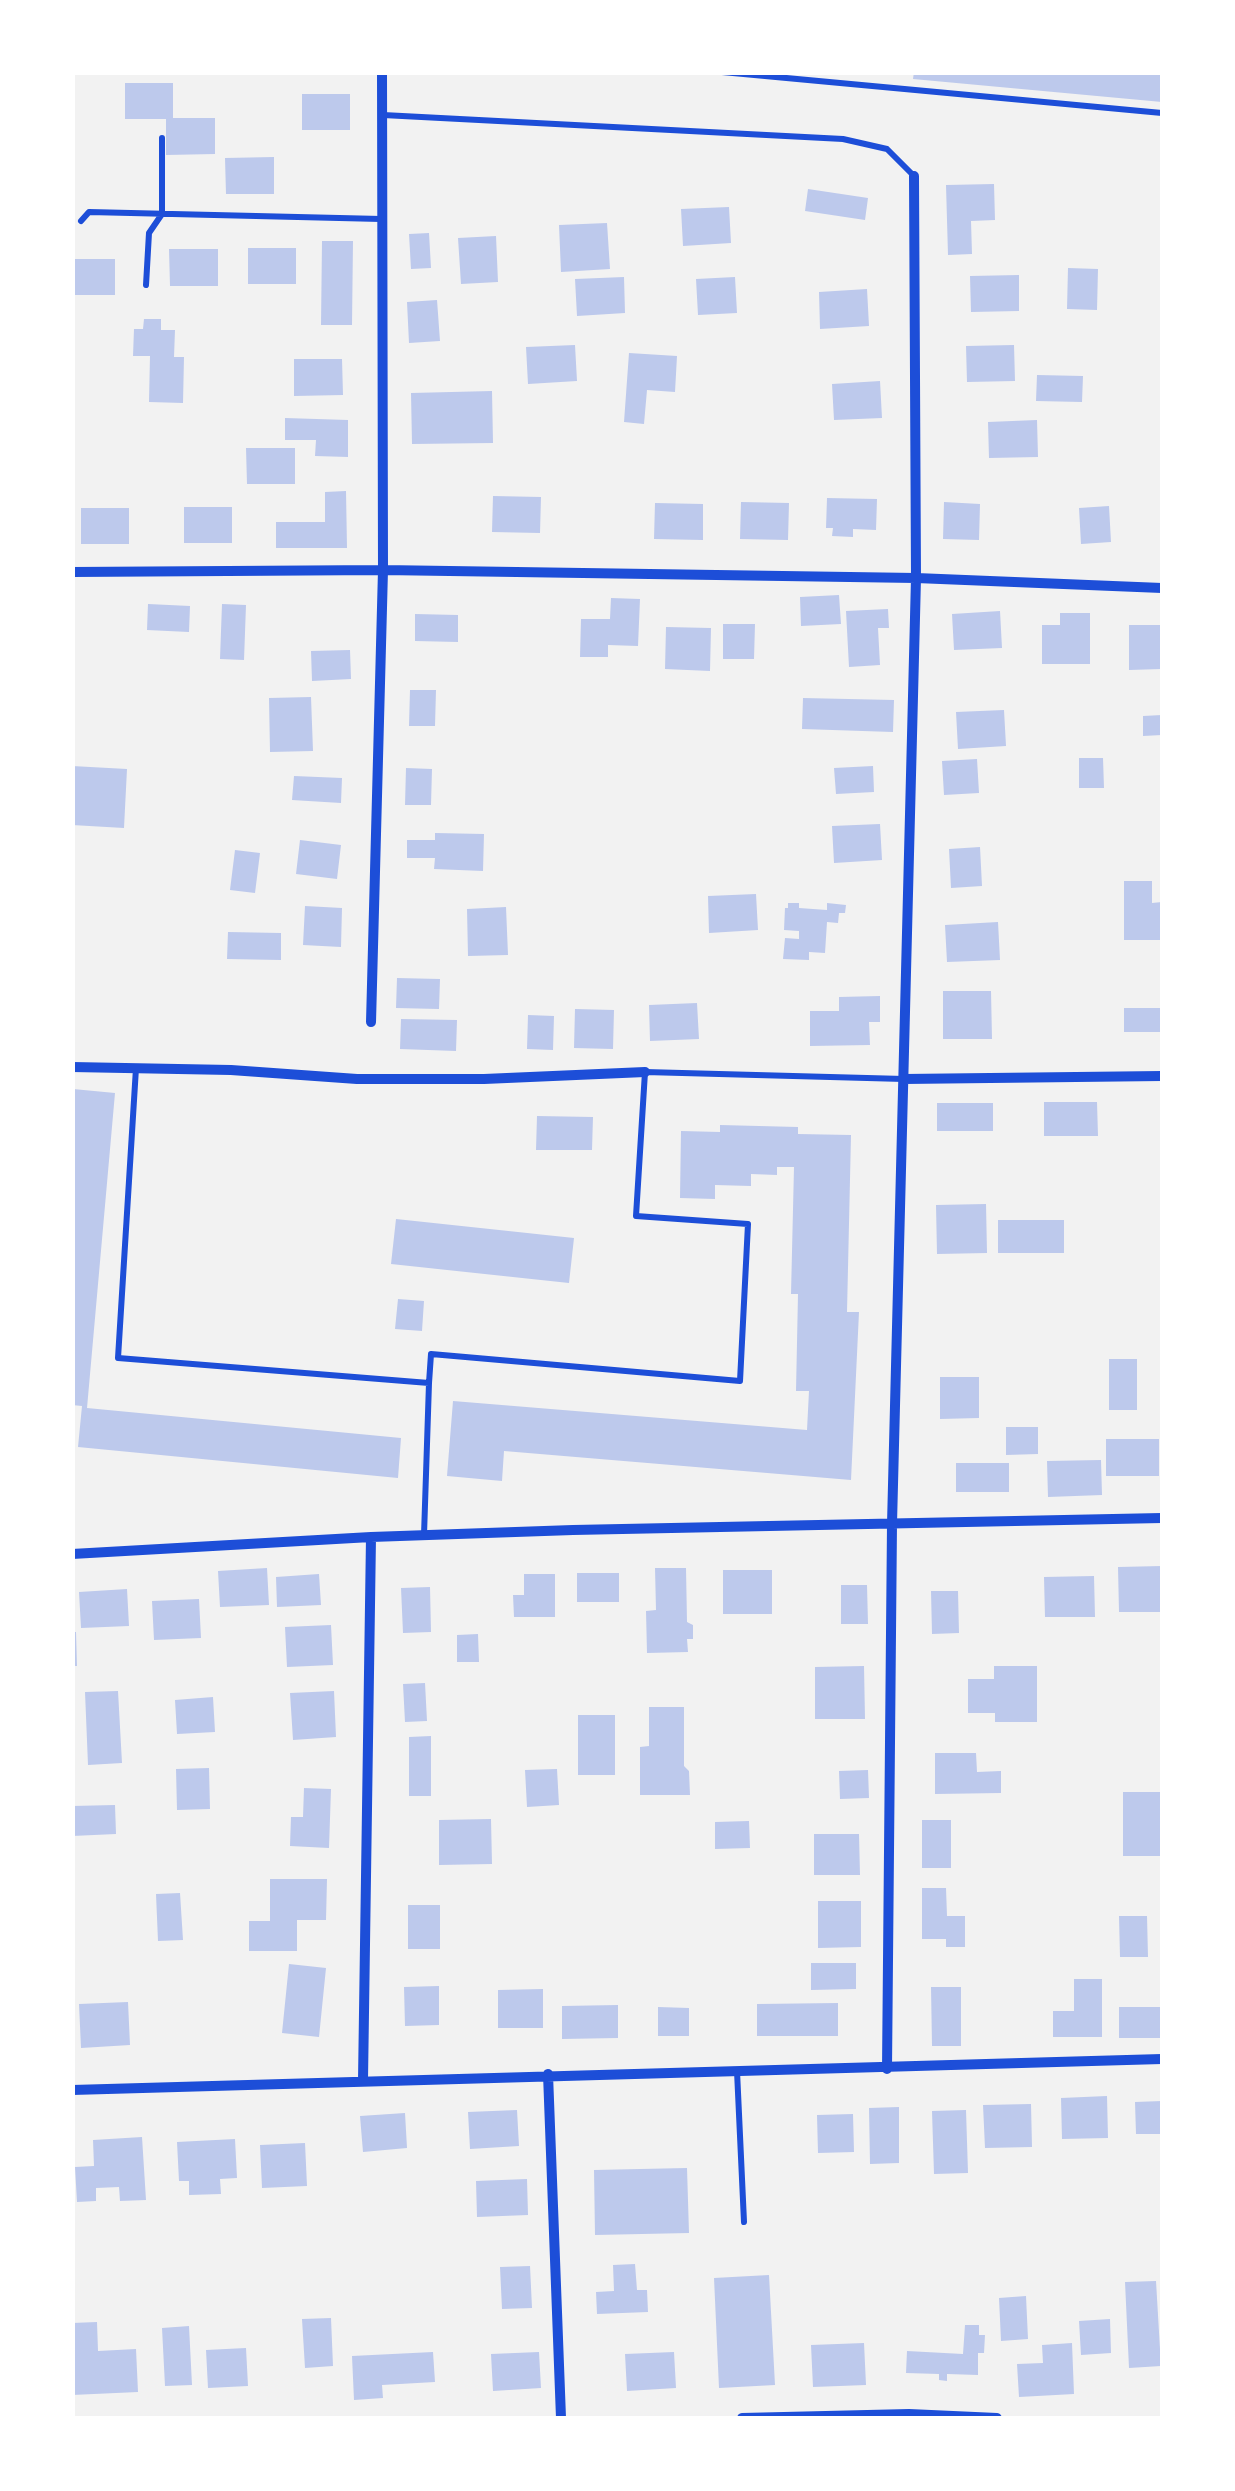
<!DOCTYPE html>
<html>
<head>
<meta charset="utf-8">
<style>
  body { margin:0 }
  #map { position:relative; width:1235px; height:2491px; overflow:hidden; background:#f2f2f2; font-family:Montserrat,sans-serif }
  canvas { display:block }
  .frame { position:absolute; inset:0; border:75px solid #fff; pointer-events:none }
</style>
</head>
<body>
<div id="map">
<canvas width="1235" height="2491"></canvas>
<div class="frame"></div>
</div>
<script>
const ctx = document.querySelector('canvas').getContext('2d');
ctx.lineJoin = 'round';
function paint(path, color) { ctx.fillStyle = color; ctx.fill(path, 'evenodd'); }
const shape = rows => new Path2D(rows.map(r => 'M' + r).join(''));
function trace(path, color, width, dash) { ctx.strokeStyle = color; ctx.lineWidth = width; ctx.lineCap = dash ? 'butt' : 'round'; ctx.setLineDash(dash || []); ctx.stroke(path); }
const building = shape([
  [914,72,1162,72,1162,102,913,79],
  [125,83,173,83,173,118,215,118,215,154,166,155,166,119,125,119],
  [302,94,350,94,350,130,302,130],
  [274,157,274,194,226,194,225,158],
  [994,184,995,220,971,221,972,254,948,255,946,185],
  [808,189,868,198,865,220,805,211],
  [729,207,731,243,683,246,681,209],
  [607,223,610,269,561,272,559,225],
  [429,233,431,268,411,269,409,234],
  [496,236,498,282,461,284,458,238],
  [322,241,353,241,352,325,321,325],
  [248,248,296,248,296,284,248,284],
  [169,249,218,249,218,286,170,286],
  [72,259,115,259,115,295,72,295],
  [1068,268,1098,269,1097,310,1067,309],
  [1019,275,1019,311,971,312,970,276],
  [624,277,625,313,577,316,575,279],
  [735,277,737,313,698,315,696,279],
  [867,289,869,326,820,329,819,292],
  [437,300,440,341,409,343,407,302],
  [144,319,161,319,161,330,175,330,174,357,184,357,183,403,149,402,150,356,133,356,134,329,143,329],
  [575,345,577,381,528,384,526,347],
  [1014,345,1015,381,967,382,966,346],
  [629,353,677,356,675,392,647,390,644,424,624,422],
  [294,359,342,359,343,395,294,396],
  [1037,375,1083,376,1082,402,1036,401],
  [880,381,882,418,834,420,832,384],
  [492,391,493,443,412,444,411,393],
  [285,418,348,420,348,457,315,456,316,440,285,440],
  [1037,420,1038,457,989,458,988,422],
  [246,448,295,448,295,484,247,484],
  [346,491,347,548,276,548,276,522,325,522,325,492],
  [493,496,541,497,540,533,492,532],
  [827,498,877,499,876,530,853,529,853,537,832,536,833,528,826,528],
  [741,502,789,503,788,540,740,539],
  [944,502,980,504,979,540,943,539],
  [655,503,703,504,703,540,654,539],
  [1109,506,1111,542,1081,544,1079,508],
  [184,507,232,507,232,543,184,543],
  [81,508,129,508,129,544,81,544],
  [839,595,841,624,801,626,800,597],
  [611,598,640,599,638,646,608,645,608,657,580,657,581,619,610,619],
  [148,604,190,606,189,632,147,630],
  [222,604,246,605,244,660,220,659],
  [888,609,889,628,878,628,880,665,849,667,846,611],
  [1000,611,1002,648,954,650,952,614],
  [1060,613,1090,613,1090,664,1042,664,1042,625,1060,625],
  [415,614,458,615,458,642,415,641],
  [723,624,755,624,754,659,723,659],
  [1129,625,1162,625,1162,669,1129,670],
  [666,627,711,628,710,671,665,669],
  [350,650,351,679,312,681,311,651],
  [410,690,436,690,435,726,409,726],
  [311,697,313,751,270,752,269,698],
  [803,698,894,700,893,732,802,729],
  [1004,710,1006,746,958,749,956,712],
  [1162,715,1162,735,1143,736,1143,716],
  [1079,758,1103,758,1104,788,1079,788],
  [977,759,979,793,944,795,942,761],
  [72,766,127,769,124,828,72,825],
  [873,766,874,792,836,794,834,768],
  [406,768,432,769,431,805,405,805],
  [294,776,342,778,341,803,292,800],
  [880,824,882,860,834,863,832,826],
  [435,833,484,834,483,871,434,869,435,858,407,858,407,840,435,840],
  [300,840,341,845,337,879,296,874],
  [980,847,982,886,951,888,949,849],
  [235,850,260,853,255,893,230,890],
  [1124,881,1152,881,1152,903,1162,902,1162,940,1124,940],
  [756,894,758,930,709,933,708,896],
  [788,903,799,903,799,908,827,910,827,903,846,905,845,913,839,913,838,923,827,922,825,953,809,952,809,960,783,959,785,938,799,939,799,931,784,930,785,908,788,908],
  [305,906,342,908,341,947,303,945],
  [506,907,508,955,468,956,467,909],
  [998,922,1000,960,947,962,945,925],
  [228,932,281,933,281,960,227,959],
  [397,978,440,979,439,1009,396,1008],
  [943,991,991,991,992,1039,943,1039],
  [880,996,880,1022,869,1022,870,1045,810,1046,810,1011,839,1011,839,997],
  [697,1003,699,1039,650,1041,649,1005],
  [1124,1008,1162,1008,1162,1032,1124,1032],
  [575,1009,614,1010,613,1049,574,1048],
  [528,1015,554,1016,553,1050,527,1049],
  [401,1019,457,1020,456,1051,400,1049],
  [73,1089,115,1093,87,1408,401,1438,398,1478,78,1447,82,1406,72,1405],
  [1044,1102,1097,1102,1098,1136,1044,1136],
  [937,1103,993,1103,993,1131,937,1131],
  [537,1116,593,1117,592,1150,536,1150],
  [720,1125,798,1127,798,1134,851,1135,847,1312,859,1312,851,1480,504,1451,502,1481,447,1476,453,1401,807,1430,809,1391,796,1391,798,1294,791,1294,794,1167,777,1167,777,1175,751,1174,751,1186,715,1185,715,1199,680,1198,681,1131,720,1132],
  [986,1204,987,1253,937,1254,936,1205],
  [396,1219,574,1238,569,1283,391,1264],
  [998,1220,1064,1220,1064,1253,998,1253],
  [398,1299,424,1301,422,1331,395,1329],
  [1109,1359,1137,1359,1137,1410,1109,1410],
  [940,1377,979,1377,979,1418,940,1419],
  [1006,1427,1038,1427,1038,1454,1006,1455],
  [1106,1439,1159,1439,1159,1476,1106,1476],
  [1101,1460,1102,1495,1048,1497,1047,1461],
  [956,1463,1009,1463,1009,1492,956,1492],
  [1162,1566,1162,1612,1119,1612,1118,1567],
  [267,1568,269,1605,220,1607,218,1571],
  [655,1568,686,1568,687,1622,693,1625,693,1639,687,1639,688,1652,647,1653,646,1611,656,1610],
  [723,1570,772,1570,772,1614,723,1614],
  [577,1573,619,1573,619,1602,577,1602],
  [319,1574,321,1605,277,1607,276,1577],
  [524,1574,555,1574,555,1617,514,1617,513,1595,524,1595],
  [1094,1576,1095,1617,1045,1617,1044,1577],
  [841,1585,867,1585,868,1624,841,1624],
  [430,1587,431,1632,403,1633,401,1588],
  [127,1589,129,1626,81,1628,79,1592],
  [931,1591,958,1591,959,1633,932,1634],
  [199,1599,201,1638,154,1640,152,1601],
  [331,1625,333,1665,287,1667,285,1627],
  [72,1632,76,1632,77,1666,72,1666],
  [478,1634,479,1662,457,1662,457,1635],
  [864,1666,865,1719,815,1719,815,1667],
  [994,1666,1037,1666,1037,1722,995,1722,995,1713,968,1713,968,1679,994,1679],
  [425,1683,427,1721,405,1722,403,1684],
  [118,1691,122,1763,88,1765,85,1692],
  [334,1691,336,1737,293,1740,290,1693],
  [213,1697,215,1732,177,1734,175,1700],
  [649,1707,684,1707,684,1766,689,1771,690,1795,640,1795,640,1747,649,1746],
  [578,1715,615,1715,615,1775,578,1775],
  [431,1736,431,1796,409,1796,409,1737],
  [935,1753,976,1753,977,1772,1001,1771,1001,1793,935,1794],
  [209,1768,210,1809,177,1810,176,1769],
  [557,1769,559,1805,527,1807,525,1770],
  [868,1770,869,1798,840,1799,839,1771],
  [304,1788,331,1789,329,1848,290,1846,291,1817,303,1817],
  [1123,1792,1162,1792,1162,1856,1123,1856],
  [115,1805,116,1834,72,1836,72,1806],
  [491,1819,492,1864,439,1865,439,1820],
  [922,1820,951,1820,951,1868,922,1868],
  [749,1821,750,1848,715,1849,715,1822],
  [814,1834,859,1834,860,1875,814,1875],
  [270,1879,327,1879,326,1920,297,1920,297,1951,249,1951,249,1921,270,1921],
  [922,1888,946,1888,947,1916,965,1916,965,1947,946,1947,946,1939,922,1939],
  [180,1893,183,1940,158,1941,156,1894],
  [818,1901,861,1901,861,1947,818,1948],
  [408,1905,440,1905,440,1949,408,1949],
  [1119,1916,1147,1916,1148,1957,1120,1957],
  [811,1963,856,1963,856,1989,811,1990],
  [289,1964,326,1968,319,2037,282,2033],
  [1074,1979,1102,1979,1102,2037,1053,2037,1053,2011,1074,2011],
  [439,1986,439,2025,405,2026,404,1987],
  [931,1987,961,1987,961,2046,932,2046],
  [543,1989,543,2028,498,2028,498,1990],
  [128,2002,130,2045,81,2048,79,2004],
  [838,2003,838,2036,757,2036,757,2004],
  [618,2005,618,2038,562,2039,562,2006],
  [658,2007,689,2008,689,2036,658,2036],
  [1119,2007,1162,2007,1162,2038,1119,2038],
  [1107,2096,1108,2138,1062,2139,1061,2098],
  [1162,2101,1162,2134,1136,2134,1135,2102],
  [1031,2104,1032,2147,985,2148,983,2105],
  [899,2107,899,2163,870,2164,869,2108],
  [517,2110,519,2146,470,2149,468,2112],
  [966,2110,968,2173,934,2174,932,2111],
  [405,2113,407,2148,363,2152,360,2116],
  [853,2114,854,2152,818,2153,817,2115],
  [142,2137,146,2200,120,2201,119,2187,96,2188,96,2201,77,2202,75,2167,94,2166,93,2140],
  [235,2139,237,2178,220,2179,221,2194,189,2195,189,2181,179,2181,177,2142],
  [305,2143,307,2186,262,2188,260,2145],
  [687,2168,689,2233,595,2235,594,2170],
  [527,2179,528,2215,477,2217,476,2181],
  [635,2264,637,2290,647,2290,648,2312,597,2314,596,2292,614,2291,613,2265],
  [530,2266,532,2308,502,2309,500,2267],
  [769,2275,775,2385,719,2388,714,2278],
  [1156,2281,1161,2366,1129,2368,1125,2282],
  [1026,2296,1028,2339,1001,2341,999,2298],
  [331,2318,333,2366,305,2368,302,2319],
  [1110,2319,1111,2353,1081,2355,1079,2321],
  [97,2322,98,2351,136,2349,138,2392,72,2395,72,2323],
  [965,2325,979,2325,979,2335,985,2335,984,2353,978,2353,978,2375,947,2374,947,2381,939,2380,939,2374,906,2373,907,2351,963,2354],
  [189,2326,192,2385,165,2386,162,2328],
  [864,2343,866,2385,813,2387,811,2345],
  [1072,2343,1074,2394,1019,2397,1017,2364,1043,2363,1042,2345],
  [246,2348,248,2386,208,2388,206,2350],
  [433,2352,435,2382,382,2385,383,2398,354,2400,352,2356],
  [539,2352,541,2388,493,2391,491,2354],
  [674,2352,676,2388,627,2391,625,2354]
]);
const service = shape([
  [722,72,1162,113],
  [383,115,843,139,887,149,914,176],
  [81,221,89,212,381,219],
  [146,285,149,233,162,214,162,138],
  [136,1068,118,1358,429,1383,424,1535],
  [429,1383,431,1354,740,1381,748,1224,636,1216,645,1072,904,1079],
  [737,2071,744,2222]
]);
const minor = shape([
  [72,572,383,570,916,578,1162,588],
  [371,1022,383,570,382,72],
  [72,1067,231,1070,357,1079,484,1079,645,1072],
  [904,1079,1162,1076],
  [72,1554,371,1537,573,1530,1162,1518],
  [887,2069,892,1524,916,578,914,176],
  [548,2074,561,2418],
  [363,2080,371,1537],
  [72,2090,1162,2059],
  [742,2418,909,2414,997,2418]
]);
paint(building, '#bdc9ec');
trace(service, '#1d4ed8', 6);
trace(minor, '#1d4ed8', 10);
</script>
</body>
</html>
